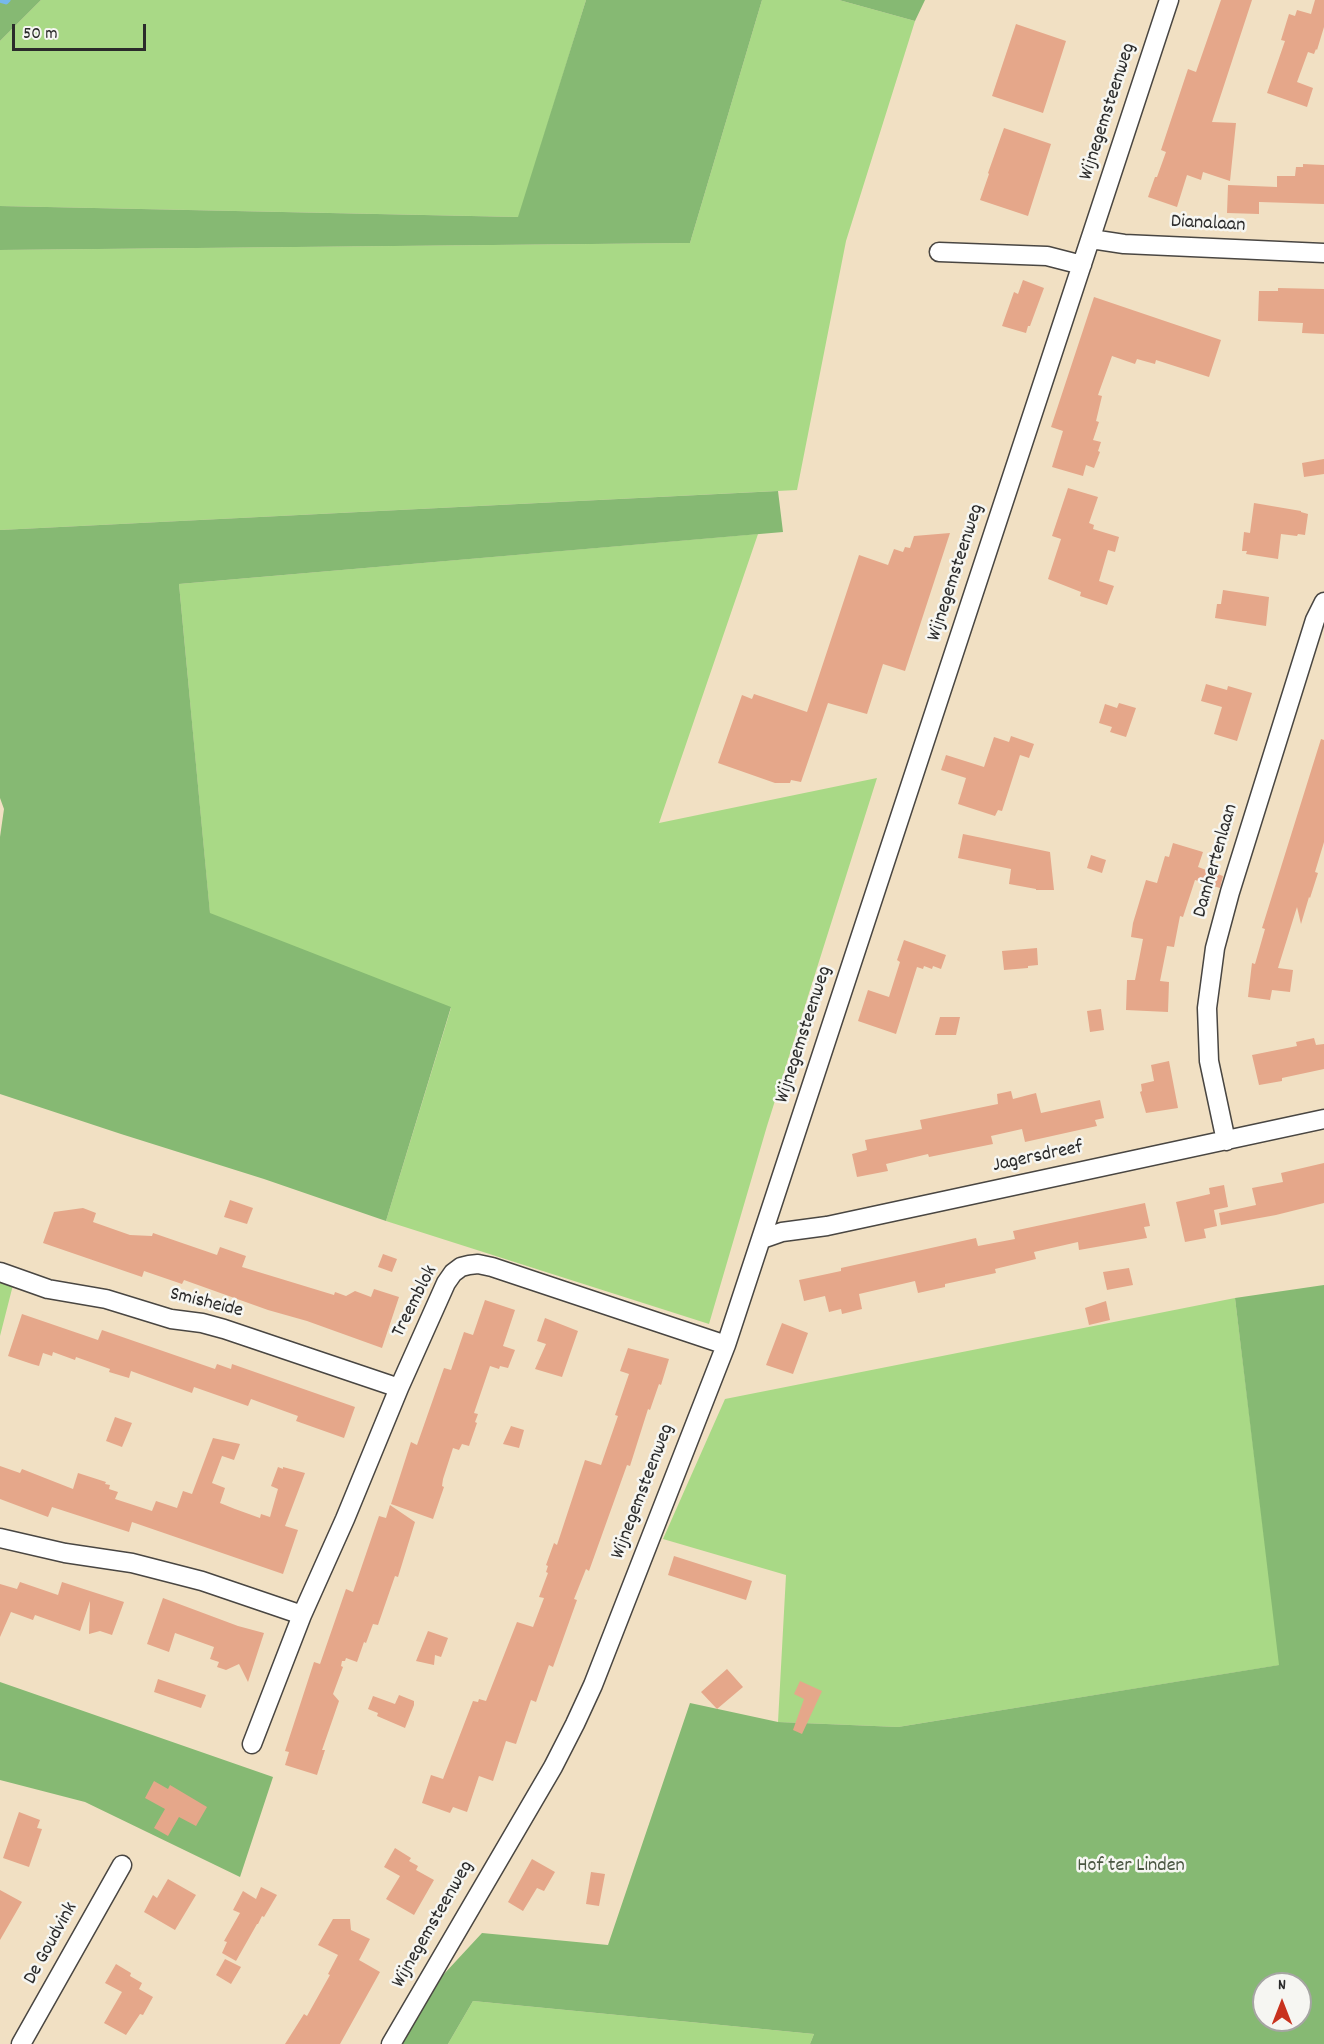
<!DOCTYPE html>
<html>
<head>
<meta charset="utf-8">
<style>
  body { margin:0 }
  #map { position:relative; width:1324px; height:2044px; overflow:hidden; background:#f1e0c3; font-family:Dekko,sans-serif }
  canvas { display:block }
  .north { position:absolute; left:1252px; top:1972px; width:60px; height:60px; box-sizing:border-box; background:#f6f6f2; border:2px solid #a5a5a2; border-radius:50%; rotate:0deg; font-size:16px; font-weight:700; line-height:24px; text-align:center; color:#2b2b2b }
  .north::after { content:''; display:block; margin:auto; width:21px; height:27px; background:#c8321e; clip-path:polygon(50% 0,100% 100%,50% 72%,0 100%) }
  .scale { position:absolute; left:12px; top:24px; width:134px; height:27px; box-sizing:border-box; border:3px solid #2b2b2b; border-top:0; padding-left:8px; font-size:18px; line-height:21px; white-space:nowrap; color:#2b2b2b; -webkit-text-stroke:4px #f6f6f2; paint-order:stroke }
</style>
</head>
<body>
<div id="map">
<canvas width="1324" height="2044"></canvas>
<div class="north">N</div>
<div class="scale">50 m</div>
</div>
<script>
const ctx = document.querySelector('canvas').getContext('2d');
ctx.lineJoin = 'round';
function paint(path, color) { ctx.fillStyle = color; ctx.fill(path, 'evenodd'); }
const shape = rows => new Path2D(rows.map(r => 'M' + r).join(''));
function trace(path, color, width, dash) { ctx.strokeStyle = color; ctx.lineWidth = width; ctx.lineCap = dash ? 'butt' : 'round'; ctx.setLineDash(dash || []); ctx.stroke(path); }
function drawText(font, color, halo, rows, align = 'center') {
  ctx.font = font + ' Dekko,sans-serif'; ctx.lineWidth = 5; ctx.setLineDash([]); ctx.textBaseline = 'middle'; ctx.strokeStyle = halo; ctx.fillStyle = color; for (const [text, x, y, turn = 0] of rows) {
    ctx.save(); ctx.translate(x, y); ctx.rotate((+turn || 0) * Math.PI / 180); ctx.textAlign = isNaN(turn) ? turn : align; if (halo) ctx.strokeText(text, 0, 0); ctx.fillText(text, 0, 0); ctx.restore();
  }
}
const green = shape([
  [41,0,586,0,519,217,0,206,0,41],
  [762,0,839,0,915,21,846,241,797,490,0,530,0,250,690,243],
  [758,534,659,823,877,778,767,1126,709,1324,386,1221,451,1008,210,914,179,584],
  [0,1280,13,1285,0,1336],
  [1235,1298,1280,1665,898,1727,778,1722,786,1575,663,1539,725,1399],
  [473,2001,814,2034,810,2044,448,2044]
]);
const forest = shape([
  [0,0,41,0,0,41],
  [586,0,762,0,690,243,0,250,0,206,518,217],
  [839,0,925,0,915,21],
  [778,491,783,532,179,584,210,913,451,1007,386,1221,264,1179,121,1134,0,1094,0,837,4,809,0,798,0,530],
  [1324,1285,1324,2044,810,2044,814,2034,473,2001,448,2044,399,2044,431,1988,482,1933,608,1945,690,1703,778,1722,898,1727,1279,1665,1235,1298],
  [1264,1984,1300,1984,1300,2020,1264,2020],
  [0,1682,273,1777,240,1877,85,1802,0,1780]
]);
const stream = shape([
  [0,0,6,2,8,0]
]);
const building = shape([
  [1221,0,1252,0,1212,122,1236,123,1230,181,1203,172,1201,180,1187,175,1177,207,1148,197,1155,177,1157,177,1166,152,1161,150,1188,69,1196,72],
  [1315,0,1324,0,1324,27,1317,50,1316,49,1314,54,1308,52,1297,82,1313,88,1307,107,1267,93,1285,41,1281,40,1289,14,1295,16,1297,10,1311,14],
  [1016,24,1066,41,1043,113,992,96],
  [1004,128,1051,144,1028,216,980,200,989,174,988,173],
  [1303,164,1324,165,1324,204,1259,202,1259,214,1227,213,1228,185,1277,187,1277,176,1295,176,1296,167,1303,167],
  [1023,280,1044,288,1030,326,1028,326,1026,333,1002,326,1014,292,1018,294],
  [1278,288,1324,289,1324,334,1302,333,1303,323,1258,321,1259,291,1278,291],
  [1094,297,1221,340,1209,377,1156,360,1155,364,1137,359,1135,364,1112,356,1098,395,1102,396,1096,421,1099,422,1093,440,1101,442,1098,451,1100,452,1094,468,1086,465,1083,476,1052,467,1063,431,1051,427],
  [1324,459,1324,474,1304,477,1302,463],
  [1068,488,1098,497,1089,523,1094,525,1093,529,1119,537,1115,552,1108,550,1099,581,1114,586,1107,605,1080,596,1081,592,1048,579,1061,539,1052,536],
  [1254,503,1301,511,1301,512,1308,514,1305,535,1298,534,1297,536,1281,534,1278,559,1246,554,1247,551,1242,551,1244,532,1250,533],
  [950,533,905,671,883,664,867,714,828,703,801,782,791,780,790,783,775,783,718,763,742,695,752,699,754,694,807,712,859,555,888,565,894,549,903,552,905,547,910,548,914,536],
  [1223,590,1269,597,1266,626,1215,618,1217,604,1221,604],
  [1206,684,1227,690,1228,686,1252,693,1237,741,1214,734,1222,707,1201,701],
  [1119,703,1136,708,1126,737,1110,732,1112,727,1099,723,1105,704,1117,708],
  [1011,736,1034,744,1029,758,1020,755,1002,811,998,810,995,816,958,804,966,778,941,770,946,755,984,767,994,737,1009,742],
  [1321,739,1324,740,1324,842,1315,872,1318,873,1310,898,1309,897,1301,924,1297,907,1278,968,1293,970,1290,992,1272,990,1270,1000,1248,997,1252,963,1255,964,1265,929,1262,928],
  [963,834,1050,852,1054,890,1036,890,1036,889,1009,884,1011,869,958,858],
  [1173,843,1203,852,1198,867,1223,876,1220,888,1195,880,1183,917,1180,916,1174,947,1167,946,1160,981,1169,982,1168,1012,1126,1010,1127,980,1135,980,1143,939,1131,937,1133,923,1146,880,1157,883,1165,856,1169,857],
  [1091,855,1106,860,1102,873,1087,868],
  [904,940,946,955,941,969,933,966,932,969,924,966,923,969,917,967,896,1034,858,1021,868,990,889,997,900,962,897,960],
  [1037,948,1038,965,1028,966,1028,968,1004,970,1002,951],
  [1101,1009,1104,1030,1090,1032,1087,1011],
  [940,1017,960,1017,956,1035,935,1035],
  [1314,1038,1316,1045,1324,1044,1324,1069,1282,1078,1282,1081,1259,1085,1252,1055,1297,1046,1296,1042],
  [1169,1061,1178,1108,1146,1113,1140,1092,1142,1091,1141,1084,1154,1081,1151,1065],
  [1011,1091,1013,1099,1036,1093,1041,1113,1100,1100,1104,1118,1095,1120,1097,1126,1025,1142,1022,1129,991,1136,993,1144,929,1157,928,1154,886,1164,888,1171,857,1177,852,1154,867,1150,865,1140,922,1129,920,1120,998,1104,997,1094],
  [1324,1163,1324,1203,1276,1215,1221,1225,1219,1213,1256,1205,1252,1188,1283,1182,1281,1173],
  [1224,1185,1228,1207,1214,1210,1217,1226,1204,1229,1206,1238,1185,1242,1176,1202,1210,1194,1209,1188],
  [230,1200,253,1208,247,1224,224,1217],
  [1145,1203,1150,1226,1144,1227,1147,1238,1079,1250,1078,1242,1034,1252,1036,1259,995,1269,996,1273,945,1284,945,1287,918,1293,915,1281,859,1294,862,1309,842,1314,841,1309,829,1312,825,1296,804,1301,799,1280,841,1271,841,1268,976,1238,978,1246,1015,1239,1013,1231],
  [83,1208,96,1213,93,1222,130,1235,152,1236,153,1233,217,1255,220,1247,246,1256,242,1267,334,1295,335,1292,346,1296,355,1291,371,1297,374,1289,399,1297,382,1348,307,1321,268,1310,184,1280,182,1284,144,1271,142,1277,43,1243,54,1212],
  [383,1254,397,1259,392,1272,378,1267],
  [1129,1268,1133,1285,1107,1290,1103,1272],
  [485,1300,515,1310,503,1346,515,1350,508,1368,500,1366,499,1369,490,1366,474,1413,478,1414,475,1422,477,1423,469,1446,462,1444,459,1450,453,1448,443,1479,442,1486,444,1487,433,1519,391,1504,411,1442,417,1445,444,1368,451,1370,464,1332,473,1335],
  [1106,1301,1110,1320,1089,1325,1085,1308],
  [22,1314,98,1340,102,1330,215,1369,217,1364,231,1369,232,1364,355,1407,344,1438,296,1421,298,1416,251,1399,248,1406,194,1387,192,1393,131,1371,129,1378,109,1372,110,1369,76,1357,75,1360,53,1352,52,1356,43,1353,39,1366,32,1364,8,1356],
  [545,1318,578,1331,562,1377,535,1369,546,1344,537,1341],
  [782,1323,808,1333,793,1374,766,1365],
  [628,1348,669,1359,661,1385,659,1384,650,1410,648,1409,630,1466,627,1465,589,1571,586,1569,574,1599,577,1600,553,1667,549,1665,536,1702,531,1700,516,1744,506,1741,493,1781,479,1776,467,1812,453,1807,450,1813,422,1803,431,1775,443,1779,473,1701,478,1702,479,1699,486,1701,517,1622,533,1627,544,1598,539,1597,548,1573,546,1572,548,1566,546,1565,554,1543,557,1545,585,1460,601,1465,618,1416,615,1415,629,1374,620,1371],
  [115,1417,132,1423,122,1447,106,1441],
  [511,1426,524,1430,519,1448,503,1444],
  [213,1438,240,1444,234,1460,222,1456,212,1483,225,1488,220,1503,235,1509,260,1518,261,1514,270,1517,278,1489,271,1486,278,1467,283,1469,283,1467,305,1473,285,1526,298,1530,283,1574,132,1522,129,1532,52,1507,48,1517,0,1499,0,1466,20,1473,22,1469,73,1489,78,1473,106,1482,105,1484,110,1485,109,1489,118,1492,115,1499,152,1511,156,1501,177,1508,183,1491,192,1494],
  [390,1505,415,1522,398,1577,395,1576,378,1625,373,1624,366,1643,364,1642,357,1662,346,1658,345,1661,342,1661,341,1666,343,1667,333,1694,339,1701,322,1750,325,1750,317,1775,285,1765,289,1752,285,1751,314,1662,320,1664,346,1589,353,1592,379,1516,386,1518],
  [674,1556,752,1581,746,1600,668,1575],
  [20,1582,58,1595,62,1582,124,1602,112,1635,100,1631,89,1634,90,1601,80,1631,35,1615,33,1620,11,1612,0,1637,0,1584,17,1589],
  [163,1598,238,1626,264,1633,248,1682,239,1664,226,1670,217,1667,219,1662,210,1659,214,1647,175,1633,169,1652,147,1644],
  [428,1631,448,1638,441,1657,435,1655,434,1665,416,1661],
  [727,1669,743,1687,717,1709,701,1692],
  [158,1679,206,1695,201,1708,154,1692],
  [800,1681,822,1691,802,1734,793,1730,804,1699,794,1694],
  [399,1695,414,1701,414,1705,405,1728,377,1716,378,1713,368,1709,373,1696,395,1704],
  [154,1781,168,1789,170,1785,207,1807,196,1826,179,1817,168,1836,154,1828,165,1809,145,1798],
  [19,1812,40,1820,37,1828,42,1829,29,1867,3,1858],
  [395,1848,411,1858,409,1861,418,1866,416,1870,434,1880,414,1915,386,1899,400,1876,384,1867],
  [532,1859,555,1872,544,1891,537,1888,523,1911,508,1902],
  [591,1872,605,1874,599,1906,586,1904],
  [168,1879,196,1895,175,1930,144,1912,153,1895,157,1898],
  [261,1887,277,1895,264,1917,262,1916,258,1924,257,1924,236,1961,222,1953,227,1942,224,1941,240,1913,233,1910,243,1891,256,1899],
  [0,1890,22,1902,0,1940],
  [333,1919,350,1919,351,1930,370,1939,359,1960,380,1972,340,2044,285,2044,304,2014,307,2016,330,1975,328,1974,338,1955,318,1945],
  [225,1959,241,1967,231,1984,216,1975],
  [116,1964,131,1973,130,1976,142,1983,139,1989,153,1997,143,2015,140,2014,126,2035,104,2023,122,1992,105,1983]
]);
const minor = shape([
  [1091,239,1124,244,1324,253],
  [939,252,1047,256,1082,265],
  [1226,1141,1209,1061,1207,1008,1215,948,1230,892,1315,620,1324,602],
  [762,1239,782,1232,827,1226,1324,1119],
  [0,1272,48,1289,106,1299,171,1319,202,1323,224,1329,399,1388],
  [0,1538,65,1553,132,1563,202,1581,302,1615],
  [252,1744,302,1615,345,1519,399,1388,446,1283,453,1273,461,1267,469,1265,478,1264,492,1267,726,1345],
  [21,2044,122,1865],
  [391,2044,553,1767,575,1724,593,1685,726,1345,1169,0]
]);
const streetNames = [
  ["Wijnegemsteenweg",1109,112,-72],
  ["Dianalaan",1208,225,3],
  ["Wijnegemsteenweg",957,573,-72],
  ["Damhertenlaan",1217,861,-74],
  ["Wijnegemsteenweg",805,1035,-72],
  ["Jagersdreef",1038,1158,-12],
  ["Treemblok",416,1302,-63],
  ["Smisheide",206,1304,14],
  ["Wijnegemsteenweg",644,1492,-69],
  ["Wijnegemsteenweg",434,1925,-60],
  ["De Goudvink",52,1944,-61]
];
const parkNames = [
  ["Hof ter Linden",1131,1867]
];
paint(green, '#a9d986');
paint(forest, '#86b973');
trace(stream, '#76b8eb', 5);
paint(building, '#e5a78a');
trace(minor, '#494642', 21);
trace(minor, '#fff', 18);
drawText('20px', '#2b2b2b', '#f6f6f2', streetNames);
drawText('20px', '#4a5642', '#f6f6f2', parkNames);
</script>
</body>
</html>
